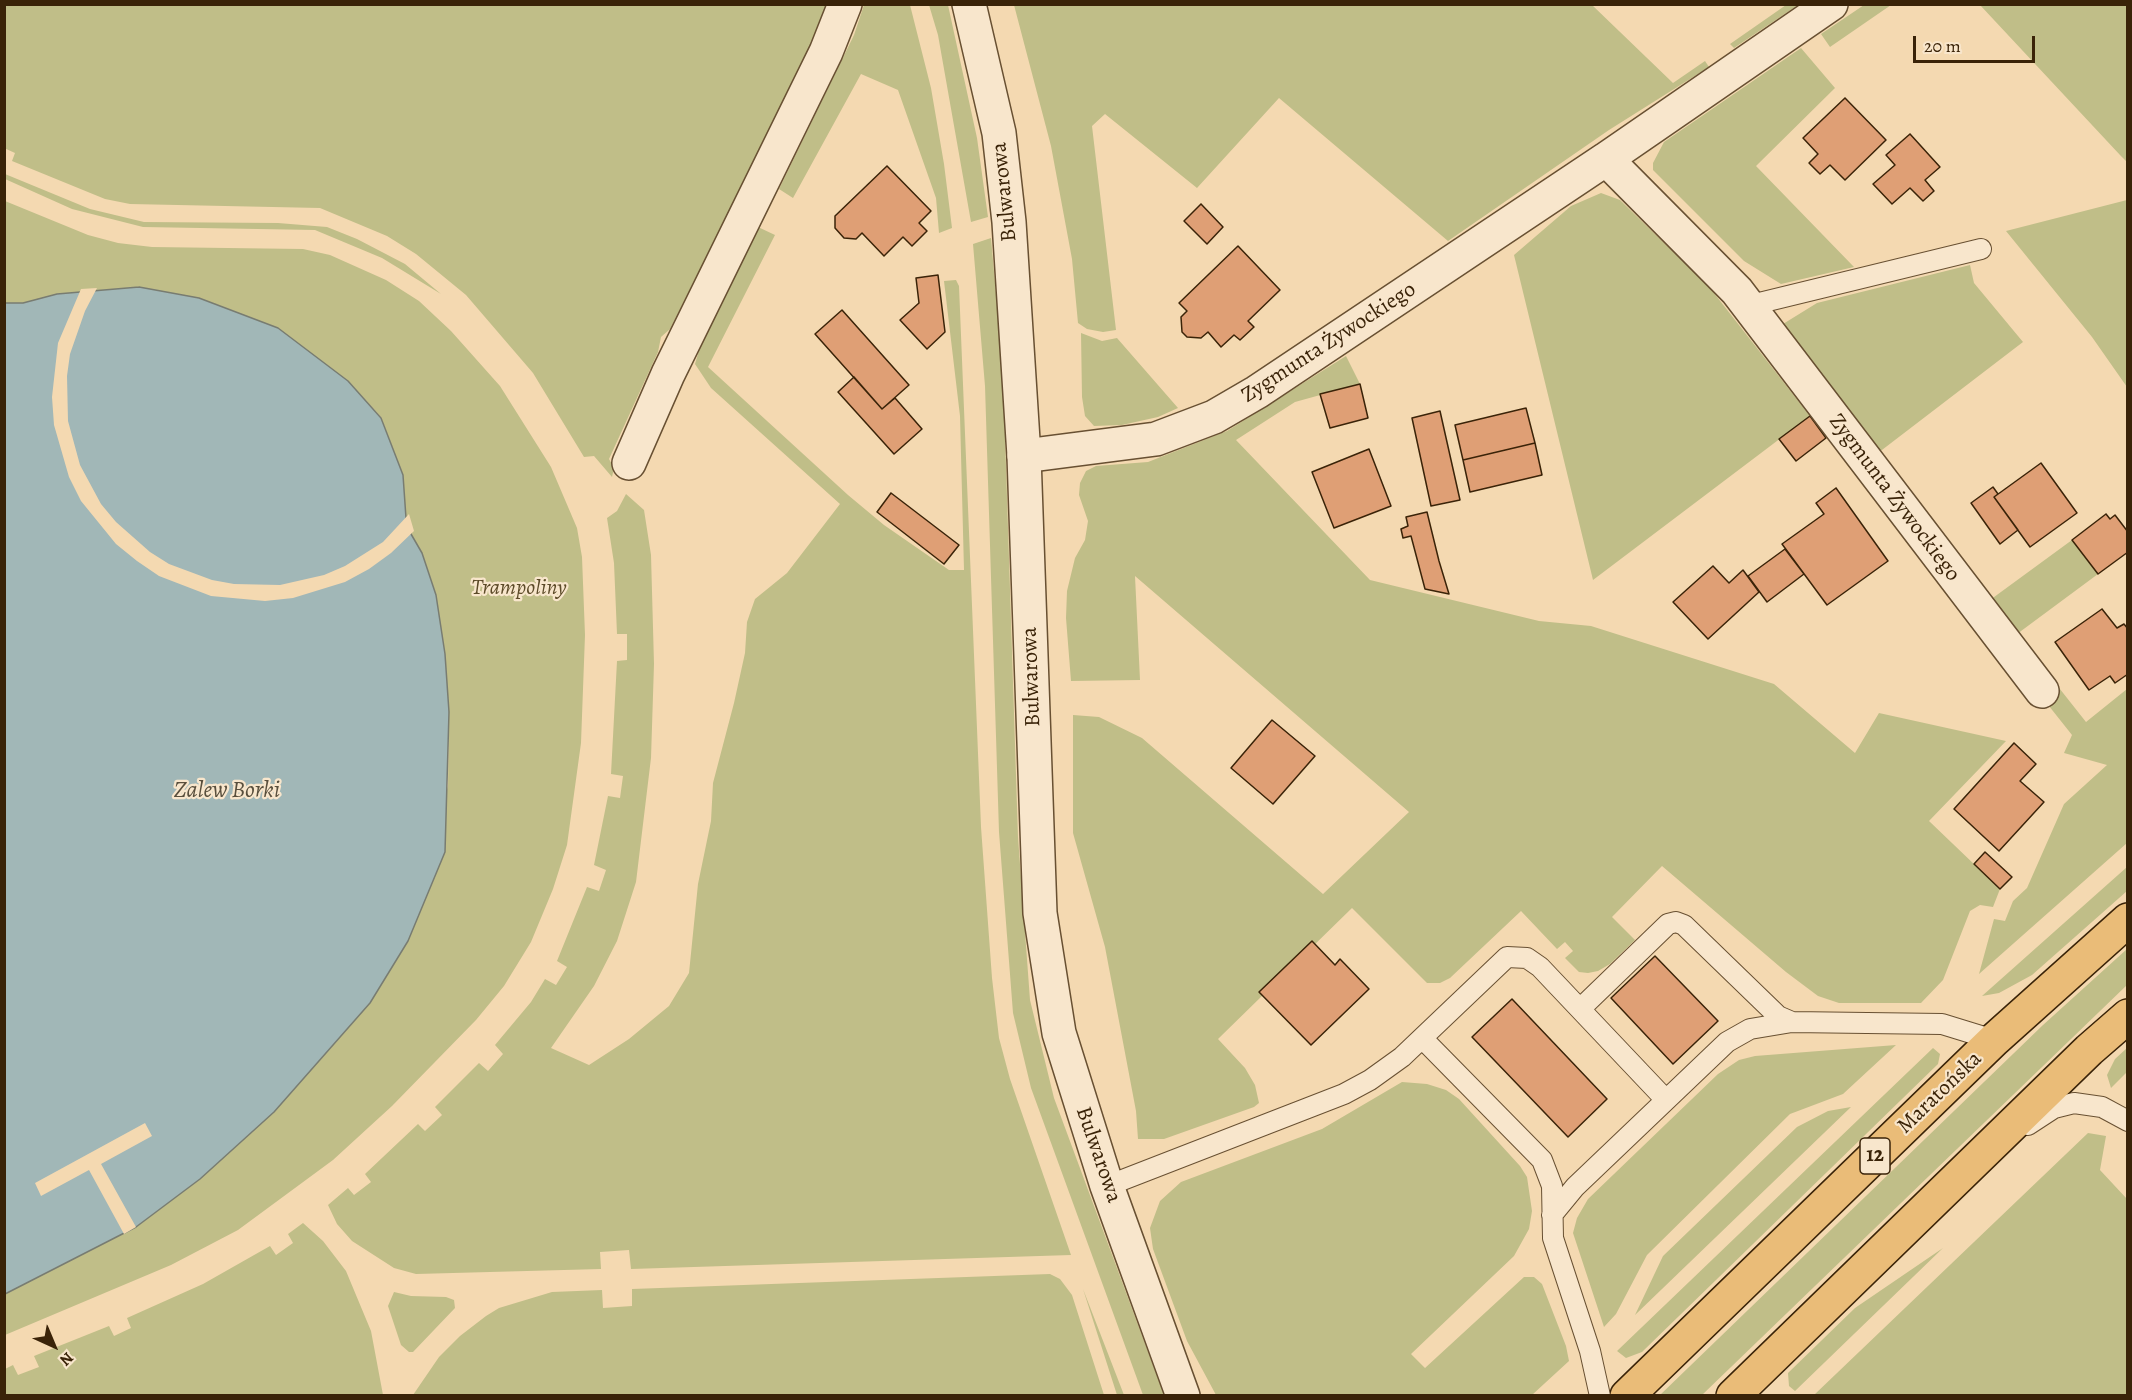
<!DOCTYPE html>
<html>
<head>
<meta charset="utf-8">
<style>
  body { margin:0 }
  #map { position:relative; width:2132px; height:1400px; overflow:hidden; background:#f4d9b1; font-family:Alegreya,serif }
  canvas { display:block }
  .frame { position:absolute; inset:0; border:6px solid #3a2308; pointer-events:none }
  .north { position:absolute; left:24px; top:1316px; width:60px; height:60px; -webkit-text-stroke:4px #f8e6cc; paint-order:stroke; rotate:136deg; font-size:16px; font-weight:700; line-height:24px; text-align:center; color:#3a2308 }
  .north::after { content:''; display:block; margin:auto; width:21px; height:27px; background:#3a2308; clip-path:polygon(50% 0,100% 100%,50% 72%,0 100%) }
  .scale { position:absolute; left:1913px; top:36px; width:122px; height:27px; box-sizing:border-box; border:3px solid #3a2308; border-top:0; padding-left:8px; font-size:18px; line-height:21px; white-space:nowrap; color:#3a2308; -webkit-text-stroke:4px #f8e6cc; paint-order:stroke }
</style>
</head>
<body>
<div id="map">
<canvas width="2132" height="1400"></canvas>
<div class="frame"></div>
<div class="north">N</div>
<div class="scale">20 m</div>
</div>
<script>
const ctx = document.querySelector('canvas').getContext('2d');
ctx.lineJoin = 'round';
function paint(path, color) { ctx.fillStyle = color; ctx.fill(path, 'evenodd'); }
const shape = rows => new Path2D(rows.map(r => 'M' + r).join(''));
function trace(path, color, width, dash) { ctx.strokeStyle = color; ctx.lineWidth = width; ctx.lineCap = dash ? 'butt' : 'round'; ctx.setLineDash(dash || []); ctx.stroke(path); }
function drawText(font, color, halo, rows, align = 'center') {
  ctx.font = font + ' Alegreya,serif'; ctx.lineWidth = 4.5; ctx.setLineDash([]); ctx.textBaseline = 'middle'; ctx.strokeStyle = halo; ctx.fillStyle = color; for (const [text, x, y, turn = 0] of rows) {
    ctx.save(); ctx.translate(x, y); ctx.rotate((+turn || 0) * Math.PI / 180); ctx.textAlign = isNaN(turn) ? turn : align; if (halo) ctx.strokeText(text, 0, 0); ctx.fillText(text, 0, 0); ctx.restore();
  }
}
const green = shape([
  [4,5,830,5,805,61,670,329,661,337,658,352,609,459,614,468,612,477,594,456,584,457,533,373,466,295,416,254,387,236,320,208,130,204,105,199,12,161,15,153,4,148],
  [864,5,910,5,931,88,944,164,952,228,939,233,936,198,898,90,861,74,793,198,779,189,854,35],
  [929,5,948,5,977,138,988,217,971,222,938,35],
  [1014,5,1592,5,1673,83,1705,61,1709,67,1609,130,1448,241,1279,98,1197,188,1105,114,1092,126,1116,330,1103,332,1087,329,1078,323,1072,259,1051,146],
  [1786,5,1798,5,1734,48,1730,44],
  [1864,5,1891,5,1830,47,1821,34],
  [1980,5,2127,5,2127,162,2120,155],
  [1801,48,1835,88,1756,166,1854,267,1781,284,1744,261,1653,170,1653,163,1664,142],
  [5,174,90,209,144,222,278,223,327,227,357,239,405,264,441,294,382,258,315,230,143,227,72,209,5,179],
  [1601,193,1620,200,1710,288,1810,416,1593,580,1514,255,1571,206],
  [2127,200,2128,200,2127,387,2092,337,2006,231],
  [5,201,88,235,118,243,152,247,303,249,330,255,386,280,419,301,451,331,500,386,551,467,577,528,582,557,585,635,581,743,567,845,553,889,531,942,504,986,476,1020,392,1106,333,1160,238,1230,171,1265,5,1335,5,1294,136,1227,200,1179,274,1112,370,1003,408,941,448,786,449,712,445,654,436,595,422,553,411,534,406,518,403,475,381,417,348,381,139,287,57,294,23,303,5,303],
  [758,227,775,235,708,367,848,495,884,525,949,570,964,570,960,416,944,281,956,280,959,286,981,827,992,978,999,1038,1010,1079,1071,1255,631,1269,629,1250,600,1252,601,1269,416,1274,394,1268,352,1241,337,1224,328,1205,348,1188,354,1195,371,1182,365,1174,418,1124,425,1131,442,1115,435,1107,479,1063,488,1071,503,1054,495,1045,531,1002,545,979,556,985,567,967,557,961,587,887,599,891,606,870,594,865,608,796,620,798,623,776,611,774,617,661,627,660,627,634,617,634,614,563,607,518,617,511,626,494,644,510,651,555,654,664,651,758,636,882,617,941,594,986,551,1048,589,1065,629,1039,669,1006,689,973,698,884,711,821,713,783,734,703,745,653,747,622,755,599,787,573,840,504,711,388,695,364,700,347],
  [991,238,1003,373,1018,837,1030,1000,1054,1098,1164,1395,1143,1395,1031,1088,1013,1013,999,832,985,386,973,244],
  [1970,265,1974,283,2023,342,1878,453,1783,324,1817,303],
  [1081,333,1102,341,1117,338,1178,408,1158,417,1122,425,1094,426,1085,416,1082,397],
  [1346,356,1360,384,1295,402,1236,440,1370,580,1539,621,1591,626,1774,684,1855,753,1879,713,2006,741,1929,821,2000,889,1993,907,1980,905,1970,911,1943,980,1921,1003,1839,1003,1818,996,1786,972,1662,866,1612,917,1635,940,1610,964,1598,971,1588,973,1579,972,1565,958,1573,951,1565,942,1557,949,1521,911,1450,978,1440,983,1427,983,1352,908,1218,1039,1245,1068,1255,1085,1259,1103,1254,1107,1164,1139,1138,1139,1136,1111,1105,947,1073,833,1073,715,1099,717,1142,738,1323,894,1409,812,1135,576,1140,680,1071,681,1066,618,1067,591,1075,558,1085,540,1088,521,1079,495,1080,483,1086,471,1096,466,1148,462,1227,431],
  [2072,540,2098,574,2017,634,1990,600],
  [2037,660,2086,722,2127,689,2127,843,1979,974,1994,919,2005,921,2013,901,2027,888,2064,804,2107,765,2064,753,2072,735,2045,701],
  [2127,867,2127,891,2032,975,1999,993,1982,996],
  [2127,949,2127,985,1702,1395,1660,1395,2043,1025],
  [1896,1045,1843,1094,1790,1114,1647,1255,1616,1314,1604,1327,1573,1233,1577,1218,1588,1199,1718,1074,1739,1060,1755,1056],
  [1933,1048,1940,1054,1938,1064,1642,1352,1626,1358,1617,1351],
  [2127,1048,2127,1072,2111,1088,2107,1075,2115,1059],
  [1402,1082,1427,1084,1446,1090,1459,1099,1520,1166,1527,1177,1532,1211,1529,1229,1514,1256,1411,1354,1425,1368,1524,1277,1534,1277,1542,1284,1566,1346,1569,1361,1532,1395,1216,1395,1187,1341,1153,1249,1150,1228,1160,1201,1181,1182,1322,1129],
  [1851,1107,1635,1315,1663,1256,1797,1127,1828,1111],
  [2088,1133,2106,1136,2100,1170,2127,1199,2127,1395,1814,1395],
  [303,1223,323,1241,346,1271,371,1331,383,1395,5,1395,5,1369,13,1365,18,1375,39,1367,34,1356,109,1326,114,1336,131,1328,127,1318,203,1284,270,1246,276,1255,293,1243,288,1234],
  [1943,1248,1795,1391,1789,1386,1788,1373,1855,1308],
  [1050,1274,1060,1279,1072,1295,1104,1395,413,1395,439,1357,460,1336,486,1316,499,1308,552,1292,602,1290,603,1308,632,1306,632,1289],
  [1083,1289,1124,1395,1117,1395],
  [394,1292,411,1296,446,1297,454,1300,455,1308,413,1352,409,1352,401,1345,388,1306]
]);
const water = shape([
  [139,287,199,298,278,328,348,381,381,418,403,475,406,518,411,534,422,553,436,595,445,654,449,712,445,852,408,941,370,1003,274,1112,200,1179,136,1227,5,1294,5,303,23,303,57,294,139,287]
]);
const pier = shape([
  [97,288,85,311,70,354,67,376,68,421,80,465,101,504,116,522,150,552,169,564,212,580,234,584,280,585,324,575,345,566,383,542,409,514,414,531,391,553,369,569,345,582,293,598,265,601,211,596,159,576,137,561,116,544,81,501,69,477,54,425,52,397,58,343,81,289],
  [145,1123,152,1136,101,1164,136,1227,124,1234,89,1170,41,1196,35,1183]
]);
const building = shape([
  [1845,98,1886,140,1845,180,1830,165,1820,174,1809,163,1818,154,1803,138,1845,98],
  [1910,134,1940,167,1925,180,1934,191,1923,201,1910,188,1892,204,1873,184,1895,165,1886,155,1910,134],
  [887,166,931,211,919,223,927,231,912,246,903,237,884,256,862,233,856,239,844,238,835,228,835,216,887,166],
  [1201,204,1223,227,1207,244,1184,221,1201,204],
  [1238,246,1280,290,1248,321,1254,327,1240,340,1234,335,1221,347,1208,332,1201,338,1187,337,1182,332,1181,317,1187,311,1179,303,1238,246],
  [938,275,945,332,927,349,900,320,919,303,916,278,938,275],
  [842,310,909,385,882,409,815,334,842,310],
  [854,377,882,409,895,398,922,429,894,454,838,392,854,377],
  [1360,384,1368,418,1330,428,1320,394,1360,384],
  [1526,408,1535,443,1463,460,1455,425,1526,408],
  [1440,411,1460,500,1431,506,1412,418,1440,411],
  [1810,416,1826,438,1796,461,1779,439,1810,416],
  [1535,443,1542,475,1470,492,1463,460,1535,443],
  [1369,449,1391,506,1334,528,1312,472,1369,449],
  [2041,463,2077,513,2030,547,1994,497,2041,463],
  [1993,487,1998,494,1994,497,2018,530,2000,544,1971,503,1993,487],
  [1836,488,1888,561,1827,605,1782,544,1824,514,1816,503,1836,488],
  [891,493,959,545,944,564,877,512,891,493],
  [1427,512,1439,561,1449,594,1425,589,1411,536,1403,538,1401,529,1408,526,1406,517,1427,512],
  [2106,514,2110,519,2115,515,2128,532,2128,552,2098,574,2072,540,2106,514],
  [1785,549,1804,574,1767,602,1748,576,1785,549],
  [1713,566,1729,583,1743,570,1759,592,1708,639,1673,602,1713,566],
  [2102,609,2117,628,2124,624,2128,629,2128,674,2115,683,2110,676,2089,690,2055,642,2102,609],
  [1272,720,1315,756,1273,804,1231,768,1272,720],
  [2014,743,2036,764,2020,781,2044,802,1999,851,1954,809,2014,743],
  [1985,852,2012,877,2000,889,1974,864,1985,852],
  [1312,941,1335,965,1340,959,1369,989,1311,1045,1259,992,1312,941],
  [1655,956,1718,1021,1673,1064,1611,998,1655,956],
  [1512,999,1607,1099,1568,1137,1472,1037,1512,999]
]);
const service = shape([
  [1747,306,1981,249],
  [1580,1009,1668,924,1676,922,1684,925,1778,1016,1792,1022,1942,1024,1994,1040],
  [1422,1038,1542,1160,1552,1186,1553,1238,1590,1351,1600,1396],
  [2028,1125,2054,1108,2074,1103,2102,1107,2128,1121],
  [1107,1186,1344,1094,1370,1080,1402,1057,1507,957,1527,958,1540,967,1666,1100],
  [1552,1215,1575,1187,1727,1042,1750,1029,1792,1022]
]);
const minor = shape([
  [1606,159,1831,4],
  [1024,456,1156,439,1214,417,1257,392,1606,159,1737,291,2042,691],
  [629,463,668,374,826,52,845,4]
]);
const tertiary = shape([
  [969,4,999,133,1009,222,1024,456,1040,913,1059,1033,1107,1186,1183,1396]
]);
const primary = shape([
  [1627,1396,1994,1040,2128,920],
  [1733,1396,2089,1050,2128,1016]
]);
const shields = [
  [1875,1156,30]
];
const shieldNames = [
  ["12",1875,1156]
];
const streetNames = [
  ["Bulwarowa",1005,192,-96],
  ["Zygmunta Żywockiego",1329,343,-33],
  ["Zygmunta Żywockiego",1894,498,53],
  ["Bulwarowa",1032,677,-92],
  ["Maratońska",1940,1093,-44],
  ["Bulwarowa",1098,1155,71]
];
const parkNames = [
  ["Trampoliny",519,589]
];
const waterNames = [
  ["Zalew Borki",227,791]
];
paint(green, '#c0be88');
paint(water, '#a1b7b7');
trace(water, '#787c71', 1.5);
paint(pier, '#f4d9b1');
paint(building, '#df9f75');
trace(building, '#3a2308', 1.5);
trace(service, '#685032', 22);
trace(minor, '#685032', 36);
trace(tertiary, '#685032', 36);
trace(primary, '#3a2308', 36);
trace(service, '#f8e6cc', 20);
trace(minor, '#f8e6cc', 33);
trace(tertiary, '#f8e6cc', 33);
trace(primary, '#eabc78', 33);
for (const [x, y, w] of shields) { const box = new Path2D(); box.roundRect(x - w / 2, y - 18, w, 36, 4.5); ctx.fillStyle = '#f8e6cc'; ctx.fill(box); trace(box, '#3a2308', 1.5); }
drawText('bold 21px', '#3a2308', null, shieldNames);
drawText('22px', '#3a2308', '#f8e6cc', streetNames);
drawText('italic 22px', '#5c4a28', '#f8e6cc', parkNames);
drawText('italic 24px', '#594f3d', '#f8e6cc', waterNames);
</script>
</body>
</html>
